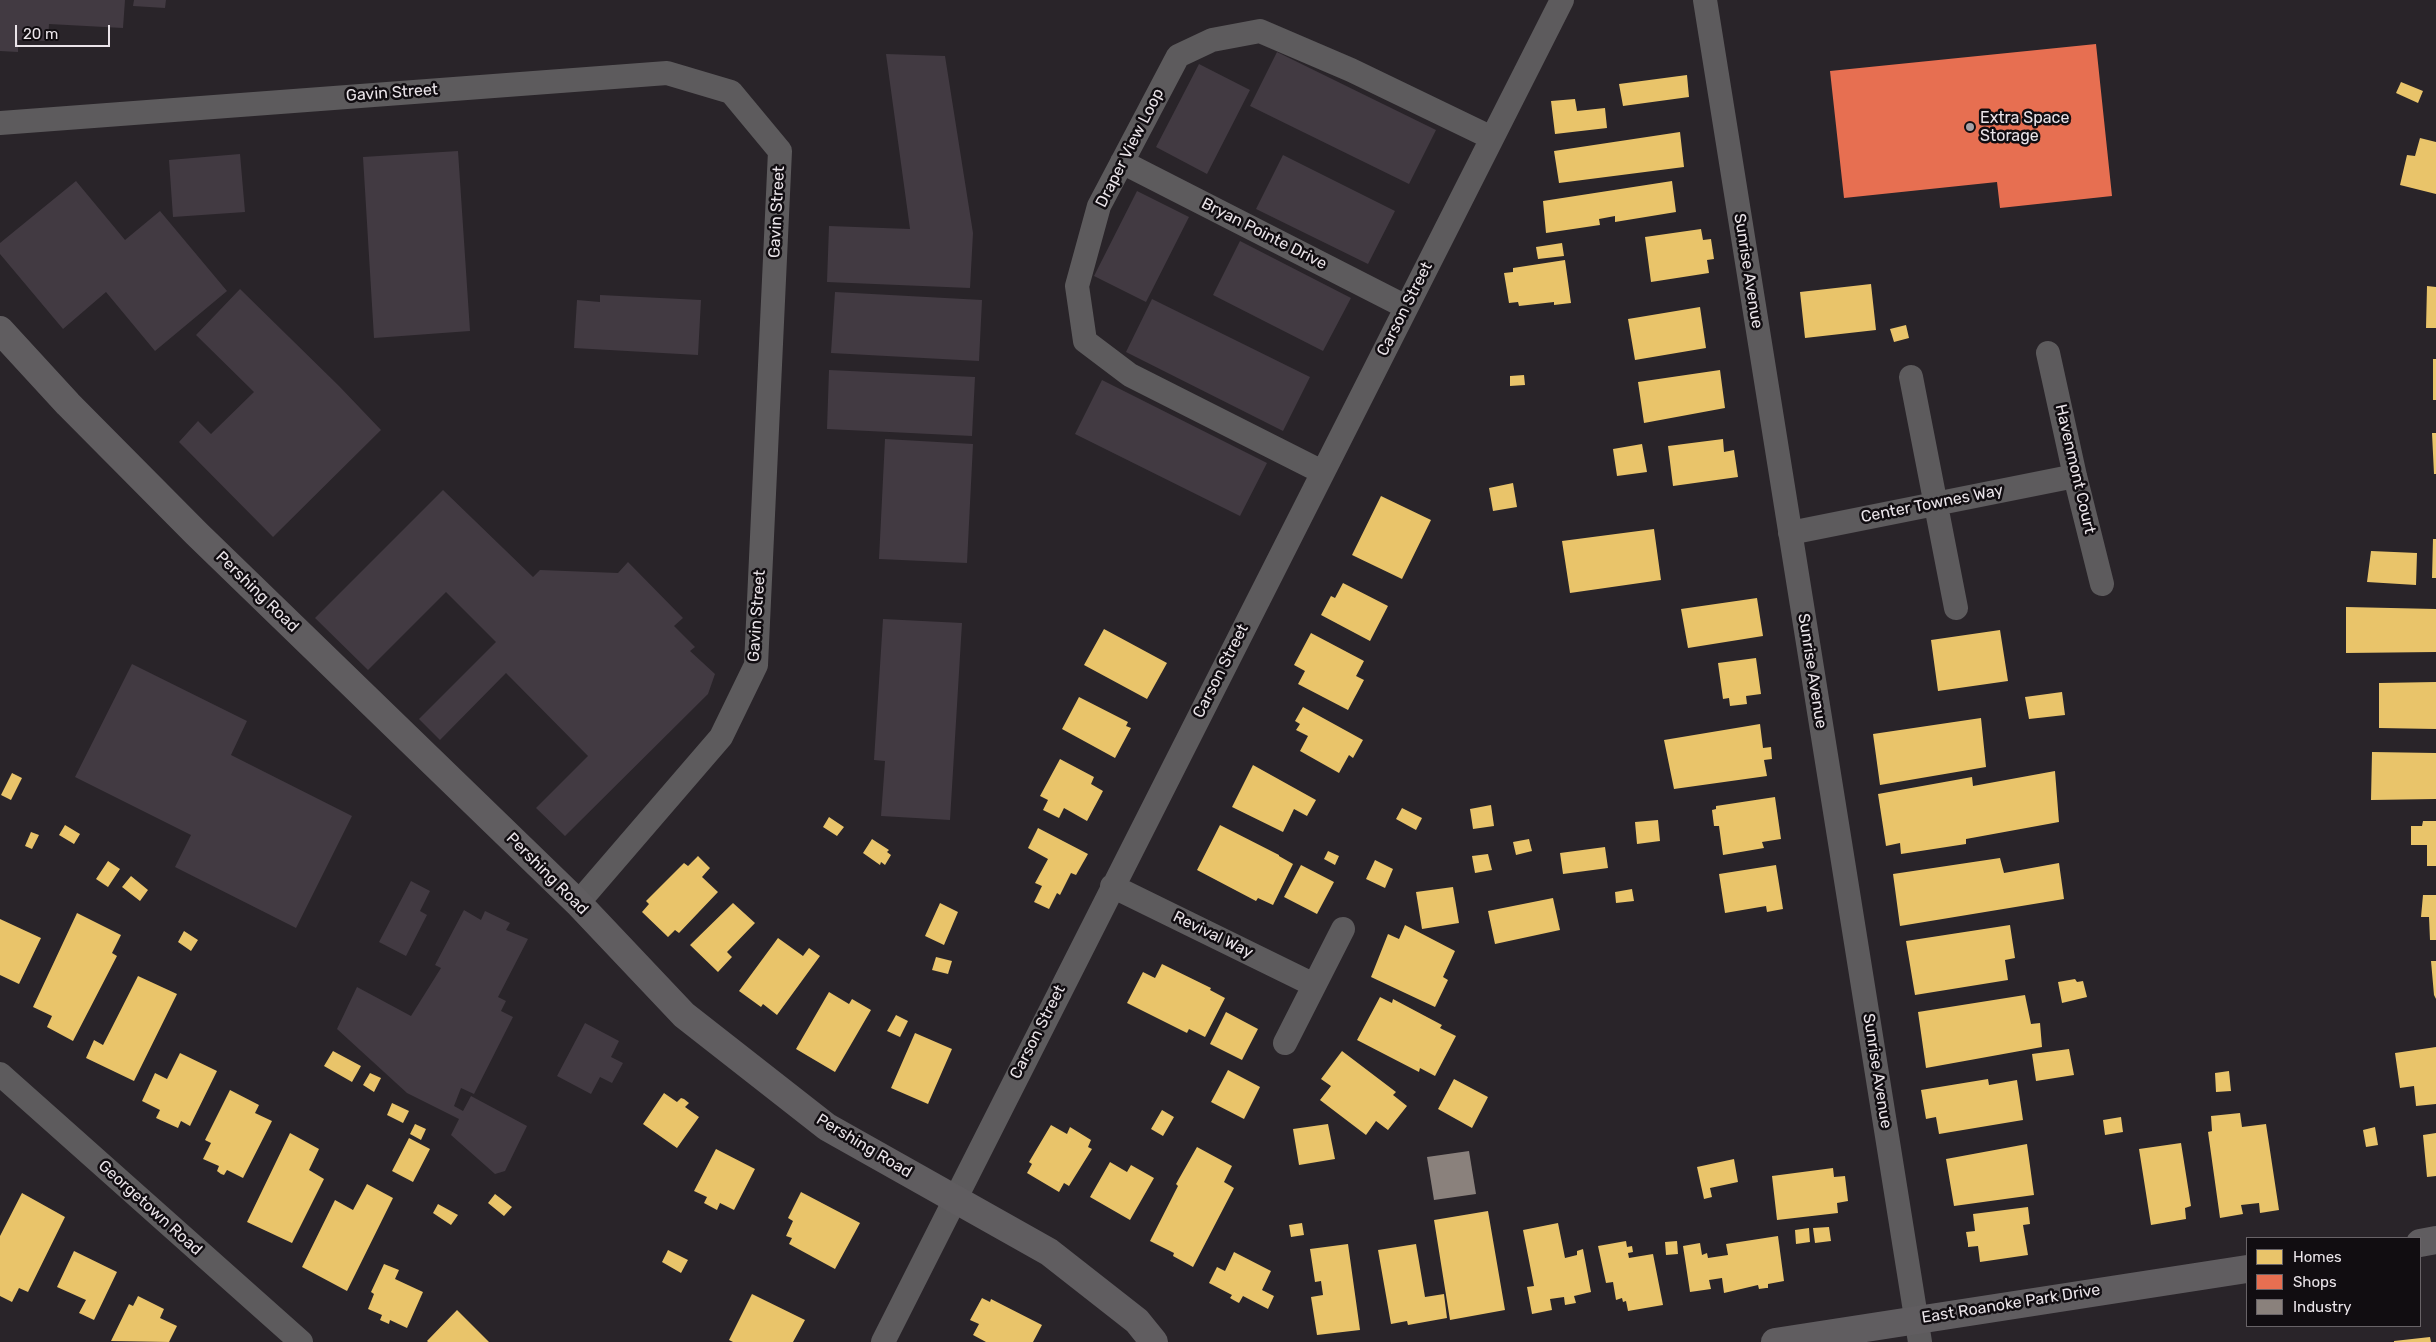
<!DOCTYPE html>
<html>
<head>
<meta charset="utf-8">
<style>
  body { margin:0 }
  #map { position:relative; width:2436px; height:1342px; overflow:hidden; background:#292429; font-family:Rubik,sans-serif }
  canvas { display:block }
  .legend { position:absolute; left:2246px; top:1237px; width:175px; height:90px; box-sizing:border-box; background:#110d11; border:1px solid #686367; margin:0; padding:6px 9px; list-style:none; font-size:15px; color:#eae4e9 }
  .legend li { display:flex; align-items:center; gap:10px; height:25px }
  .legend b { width:25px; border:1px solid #686367 }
  .scale { position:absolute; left:15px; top:25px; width:95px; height:22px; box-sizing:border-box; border:2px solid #eae4e9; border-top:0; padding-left:6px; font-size:15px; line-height:18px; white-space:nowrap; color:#eae4e9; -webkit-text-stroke:4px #110d11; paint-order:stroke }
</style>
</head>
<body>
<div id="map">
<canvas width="2436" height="1342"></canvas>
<ul class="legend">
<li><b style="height:14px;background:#e9c46a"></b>Homes</li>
<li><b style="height:14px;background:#e76f51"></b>Shops</li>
<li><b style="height:14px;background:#8a817c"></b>Industry</li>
</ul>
<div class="scale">20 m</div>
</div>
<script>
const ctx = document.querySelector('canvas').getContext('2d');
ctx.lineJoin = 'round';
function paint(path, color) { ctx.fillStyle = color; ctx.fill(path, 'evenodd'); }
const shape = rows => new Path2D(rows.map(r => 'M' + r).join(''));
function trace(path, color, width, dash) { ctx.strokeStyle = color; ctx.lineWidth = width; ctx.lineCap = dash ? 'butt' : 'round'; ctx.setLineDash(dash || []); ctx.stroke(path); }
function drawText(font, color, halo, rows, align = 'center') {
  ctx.font = font + ' Rubik,sans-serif'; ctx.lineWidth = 5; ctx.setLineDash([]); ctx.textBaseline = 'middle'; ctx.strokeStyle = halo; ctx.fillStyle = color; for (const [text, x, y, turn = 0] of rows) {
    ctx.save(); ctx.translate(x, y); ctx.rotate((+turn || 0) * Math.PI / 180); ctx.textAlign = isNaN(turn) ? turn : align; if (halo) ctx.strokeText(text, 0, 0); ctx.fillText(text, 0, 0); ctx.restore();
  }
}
const homes = shape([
  [1687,75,1689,97,1623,106,1619,84],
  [2401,82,2423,91,2418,103,2396,93],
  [1575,99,1577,111,1605,108,1607,128,1555,134,1551,101],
  [1680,132,1684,167,1559,183,1554,151],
  [2420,138,2436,142,2436,194,2400,185,2407,155,2415,156],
  [1672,181,1676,212,1615,222,1615,216,1599,219,1600,225,1546,233,1543,201],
  [1701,229,1703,240,1711,239,1714,259,1707,260,1709,273,1651,282,1645,237],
  [1562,243,1564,256,1538,259,1536,247],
  [1565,260,1571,303,1554,305,1554,302,1519,306,1518,302,1509,303,1504,273,1513,272,1513,268],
  [1871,284,1876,330,1805,338,1800,292],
  [2427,286,2436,287,2436,328,2426,328],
  [1700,307,1706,348,1635,360,1628,319],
  [1906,325,1909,338,1894,342,1890,329],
  [2433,359,2436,359,2436,400,2433,400],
  [1720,370,1725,408,1644,423,1638,382],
  [1524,375,1525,385,1510,386,1510,376],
  [2432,433,2436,433,2436,474,2434,474],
  [1723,439,1724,452,1734,450,1738,477,1673,486,1668,446],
  [1642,444,1647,472,1617,476,1613,449],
  [1513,483,1517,507,1493,511,1489,488],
  [1381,496,1431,520,1402,579,1352,555],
  [1654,529,1661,580,1570,593,1562,541],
  [2433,539,2436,539,2436,578,2432,578],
  [2371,551,2417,553,2416,585,2367,582],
  [1343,583,1388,606,1370,641,1321,615,1331,596,1335,598],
  [1757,598,1763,636,1688,648,1681,609],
  [2346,607,2436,609,2436,652,2346,653],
  [1104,629,1167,663,1147,699,1084,665],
  [2000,630,2008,681,1938,691,1931,640],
  [1311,633,1364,661,1356,676,1364,680,1348,710,1298,684,1305,671,1294,665],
  [1756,658,1761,694,1746,696,1747,704,1730,706,1729,698,1723,699,1718,663],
  [2436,682,2436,729,2379,728,2379,683],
  [2062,692,2065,715,2029,719,2025,697],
  [1079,697,1128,722,1126,726,1131,728,1115,758,1062,729],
  [1303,707,1363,740,1353,758,1349,755,1339,773,1300,751,1308,736,1296,730,1300,724,1295,721],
  [1981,718,1986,767,1880,785,1873,734],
  [1760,724,1763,748,1771,747,1772,759,1764,760,1767,776,1674,789,1664,740],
  [2372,752,2436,753,2436,799,2371,800],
  [1060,759,1094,777,1091,784,1103,791,1087,821,1064,808,1059,818,1043,810,1048,800,1040,796],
  [1253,765,1316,800,1307,816,1294,809,1283,832,1232,807],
  [2055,771,2059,822,1966,839,1966,844,1901,854,1900,843,1886,846,1878,794,1972,777,1973,786],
  [12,773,22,778,11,800,1,795],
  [1775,797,1781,839,1762,842,1764,848,1723,855,1719,826,1714,826,1712,810,1716,809,1716,806],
  [1491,805,1494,826,1473,829,1470,809],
  [1402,808,1422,818,1416,830,1396,819],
  [829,817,844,827,837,836,823,827],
  [1658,820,1660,841,1637,844,1635,822],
  [2423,821,2436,821,2436,866,2427,866,2427,845,2411,845,2411,826,2422,826],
  [65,825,80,834,74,844,59,835],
  [1220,825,1279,855,1279,856,1293,864,1273,905,1258,898,1256,901,1197,870],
  [1038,828,1088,854,1076,875,1071,873,1060,895,1057,893,1049,909,1034,902,1042,886,1035,883,1048,859,1028,848],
  [31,832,39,835,32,849,25,846],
  [872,839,889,850,887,852,891,855,885,865,881,862,880,865,863,853],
  [1529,839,1532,851,1516,855,1513,842],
  [1605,847,1608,868,1563,874,1560,853],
  [1328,851,1339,856,1335,865,1324,859],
  [1488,854,1492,870,1475,873,1472,856],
  [698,856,710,868,702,877,718,892,679,933,675,930,668,937,642,912,649,904,646,901,684,863,688,866],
  [2000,858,2004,873,2059,863,2064,899,1900,926,1893,874],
  [1375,860,1393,869,1385,888,1366,879],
  [108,861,120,869,108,887,96,879],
  [1301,865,1334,882,1317,914,1284,897],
  [1776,865,1783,909,1767,912,1766,906,1725,913,1719,874],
  [131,876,148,890,140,901,122,887],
  [1453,887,1459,923,1422,929,1416,892],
  [1632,889,1634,901,1616,903,1615,892],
  [2423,895,2436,895,2436,940,2430,940,2429,917,2421,917],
  [1553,898,1560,930,1495,944,1488,911],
  [733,903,755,923,727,952,732,957,718,972,690,945],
  [940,903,958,912,944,945,925,936],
  [77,913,121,935,112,953,117,956,73,1041,47,1027,52,1016,33,1007],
  [0,919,41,938,19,984,0,975],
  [1405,925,1455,951,1443,977,1448,980,1435,1007,1371,977,1388,934,1399,939],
  [2010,925,2015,958,2005,960,2008,980,1915,995,1906,941],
  [184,931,198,940,191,951,178,942],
  [778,938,803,956,809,948,820,956,777,1015,763,1004,761,1007,739,991],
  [936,957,952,961,948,974,932,970],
  [2431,961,2436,961,2436,999,2434,995],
  [1162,964,1211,988,1210,990,1225,998,1205,1037,1189,1029,1187,1033,1127,1003,1143,972,1155,978],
  [138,976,177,994,134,1081,86,1058,94,1040,103,1045],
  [2075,979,2077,982,2083,981,2087,997,2062,1003,2058,982],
  [829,992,849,1004,852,999,871,1010,835,1072,796,1049],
  [2025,995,2031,1024,2040,1023,2042,1047,1926,1068,1918,1012],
  [1380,997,1392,1003,1393,999,1442,1025,1440,1028,1456,1036,1435,1076,1420,1068,1419,1072,1357,1040],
  [1226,1012,1258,1029,1242,1060,1210,1044],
  [896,1015,908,1021,900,1037,887,1031],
  [915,1033,952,1049,928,1104,891,1088],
  [2436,1047,2436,1104,2416,1106,2414,1086,2400,1088,2395,1053],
  [2069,1049,2074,1075,2036,1081,2032,1054],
  [333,1051,361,1066,352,1082,324,1066],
  [1342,1051,1396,1092,1393,1095,1407,1106,1388,1130,1376,1121,1366,1135,1320,1100,1331,1086,1321,1079],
  [180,1053,217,1071,190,1126,181,1121,178,1128,156,1118,160,1110,142,1101,155,1073,167,1079],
  [1228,1070,1260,1087,1244,1119,1211,1102],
  [2229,1071,2231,1091,2216,1092,2215,1073],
  [370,1073,381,1078,374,1092,363,1085],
  [1454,1079,1488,1097,1472,1128,1438,1109],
  [1988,1079,1989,1085,2017,1080,2023,1120,1939,1134,1936,1117,1926,1119,1921,1090],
  [230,1090,259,1105,255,1113,272,1121,243,1178,227,1170,224,1175,221,1174,217,1171,219,1166,203,1159,211,1143,205,1140],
  [664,1093,677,1102,681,1098,684,1099,689,1103,685,1107,699,1117,677,1148,643,1124],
  [392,1103,409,1111,403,1123,387,1115],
  [1162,1110,1174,1117,1163,1136,1151,1129],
  [2240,1113,2242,1127,2266,1124,2279,1210,2260,1213,2259,1203,2241,1205,2243,1214,2220,1218,2208,1132,2212,1131,2211,1116],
  [2121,1117,2123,1132,2105,1135,2103,1120],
  [415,1124,426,1129,421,1140,410,1134],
  [1328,1124,1335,1159,1299,1165,1293,1129],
  [1051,1125,1067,1134,1070,1127,1091,1140,1088,1147,1092,1149,1069,1186,1064,1183,1059,1192,1027,1173,1032,1164,1029,1162],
  [2375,1127,2378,1145,2366,1147,2363,1130],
  [290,1133,319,1149,309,1170,324,1179,292,1243,247,1222],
  [2436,1133,2436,1176,2427,1177,2423,1135],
  [409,1138,430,1149,413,1182,392,1171],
  [2181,1143,2191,1206,2185,1208,2186,1219,2151,1225,2139,1149],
  [2027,1144,2034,1195,1954,1206,1946,1159],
  [1197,1147,1232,1166,1224,1182,1234,1188,1193,1267,1173,1256,1174,1253,1150,1241,1178,1186,1176,1184],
  [716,1149,755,1169,734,1210,720,1203,717,1210,704,1203,707,1197,694,1191],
  [1734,1159,1738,1182,1710,1188,1712,1197,1704,1199,1697,1167],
  [1110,1162,1127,1172,1131,1165,1154,1178,1130,1220,1090,1197],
  [1833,1168,1834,1177,1845,1176,1848,1201,1837,1203,1838,1213,1777,1220,1772,1176],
  [367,1184,393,1198,347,1291,302,1267,335,1200,353,1210],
  [801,1192,860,1223,835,1269,789,1244,792,1238,786,1236,793,1221,788,1218],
  [22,1193,65,1217,28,1292,19,1288,12,1302,0,1296,0,1236],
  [495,1194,512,1207,504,1216,488,1203],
  [438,1204,458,1215,451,1225,433,1213],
  [2028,1207,2030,1224,2023,1225,2028,1255,1980,1262,1978,1246,1968,1247,1968,1244,1966,1232,1975,1231,1973,1214],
  [1488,1211,1505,1310,1450,1320,1434,1220],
  [1302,1223,1304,1235,1291,1237,1289,1225],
  [1558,1223,1565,1258,1577,1255,1577,1251,1583,1249,1591,1292,1574,1296,1576,1303,1565,1305,1564,1297,1550,1299,1552,1310,1532,1314,1527,1287,1534,1286,1523,1230],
  [1829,1227,1831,1241,1815,1243,1813,1228],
  [1809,1228,1810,1242,1796,1244,1795,1230],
  [1778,1236,1784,1281,1768,1284,1768,1288,1766,1288,1759,1289,1758,1285,1724,1293,1722,1278,1709,1280,1711,1289,1690,1292,1683,1246,1700,1243,1702,1255,1707,1253,1708,1258,1728,1255,1726,1244],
  [1626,1241,1627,1247,1632,1246,1633,1252,1628,1253,1629,1258,1653,1254,1663,1305,1628,1311,1626,1301,1623,1302,1622,1298,1616,1300,1613,1282,1606,1283,1598,1246],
  [1677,1241,1678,1254,1666,1255,1665,1242],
  [1348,1244,1360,1330,1317,1335,1311,1297,1323,1295,1321,1281,1315,1282,1310,1249],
  [1416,1244,1425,1297,1444,1294,1447,1318,1408,1325,1407,1321,1391,1324,1378,1250],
  [668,1250,688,1260,681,1273,662,1262],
  [74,1251,117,1272,94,1320,79,1313,86,1300,57,1287],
  [1234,1252,1271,1271,1262,1290,1274,1296,1268,1309,1243,1296,1239,1303,1237,1302,1230,1298,1232,1295,1209,1283,1217,1267,1225,1271],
  [384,1264,399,1270,395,1279,423,1292,407,1328,390,1320,389,1324,380,1320,382,1315,368,1309,374,1294,371,1292],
  [752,1294,805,1320,793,1342,733,1342,729,1340],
  [138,1296,164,1309,160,1318,177,1326,169,1342,111,1341,129,1304,133,1306],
  [982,1298,990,1302,991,1299,1042,1325,1033,1342,986,1342,973,1335,979,1324,970,1320],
  [457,1310,489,1342,428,1342,427,1341],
  [2430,1337,2431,1342,2394,1342,2394,1341]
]);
const shops = shape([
  [2096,44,2112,196,2000,208,1997,182,1844,198,1830,71]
]);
const industry = shape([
  [1469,1151,1476,1194,1434,1200,1427,1157]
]);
const building = shape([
  [0,0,125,0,123,28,49,24,48,41,18,40,18,52,0,51],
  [134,0,166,0,165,8,133,6],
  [1277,52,1436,130,1409,184,1250,106],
  [886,54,945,56,973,233,970,288,827,282,829,226,910,229],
  [1199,64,1250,90,1207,174,1156,147],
  [458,151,470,331,374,338,363,157],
  [240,154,245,212,173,217,169,160],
  [1283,155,1395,211,1368,264,1256,209],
  [76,181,125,240,160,211,227,291,155,351,106,292,63,329,0,254,0,243],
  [1137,191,1189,217,1146,302,1094,276],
  [1240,241,1351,298,1323,351,1213,295],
  [240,289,339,386,381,430,273,537,179,442,198,421,211,434,254,392,196,335],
  [835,292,982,300,979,361,831,353],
  [600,295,701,300,698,355,574,348,577,300,600,302],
  [1152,299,1310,377,1283,431,1126,352],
  [829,370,975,377,972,436,827,429],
  [1102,380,1267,463,1240,516,1075,434],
  [885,439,973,444,967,563,879,559],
  [443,490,533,577,540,570,618,573,628,562,683,618,674,626,695,647,690,651,715,674,708,694,565,836,536,808,588,756,506,673,440,740,419,719,496,642,446,592,368,670,315,618],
  [883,619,962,623,950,820,881,816,885,761,874,760],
  [132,664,247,721,231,755,352,816,296,928,175,867,191,835,75,777],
  [411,881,430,891,420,911,427,915,406,956,379,942],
  [464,910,481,920,485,911,510,923,506,930,528,939,498,997,506,1001,501,1011,513,1017,474,1094,461,1088,454,1106,463,1111,471,1096,527,1126,505,1171,495,1174,451,1135,459,1119,407,1093,337,1029,357,987,411,1016,441,968,435,965],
  [585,1023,619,1041,611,1057,623,1063,612,1083,600,1077,591,1094,557,1076]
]);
const street = shape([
  [1705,0,1920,1342],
  [0,123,667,73,731,92,780,151,756,665,721,737,578,903],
  [1122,162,1406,307],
  [2048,353,2075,476,2102,584],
  [1911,377,1956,608],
  [1322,472,1130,375,1085,341,1077,286,1099,206,1178,56,1212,40,1260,31,1351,70,1492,138],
  [1790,533,2075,476],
  [1112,886,1314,985],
  [1285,1043,1343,929],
  [0,1074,301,1342],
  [883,1342,1562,0]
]);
const secondary = shape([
  [0,330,68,404,197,534,578,903,684,1015,827,1127,1049,1252,1137,1321,1154,1342],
  [2420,1243,2436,1240],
  [1775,1342,2247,1269]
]);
const markers = [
  [1970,127,5,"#a6a1a6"]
];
const streetNames = [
  ["Gavin Street",392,93,-4],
  ["Draper View Loop",1130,148,-63],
  ["Gavin Street",777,212,-87],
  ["Bryan Pointe Drive",1264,234,27],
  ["Sunrise Avenue",1748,271,81],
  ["Carson Street",1405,309,-63],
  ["Havenmont Court",2075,469,77],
  ["Center Townes Way",1932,504,-11],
  ["Pershing Road",257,592,44],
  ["Gavin Street",757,616,-86],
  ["Carson Street",1221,671,-63],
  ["Sunrise Avenue",1812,671,81],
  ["Pershing Road",547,874,45],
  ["Revival Way",1213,935,26],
  ["Carson Street",1038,1032,-63],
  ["Sunrise Avenue",1877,1071,81],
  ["Pershing Road",864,1146,31],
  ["Georgetown Road",150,1208,42],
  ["East Roanoke Park Drive",2011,1304,-9]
];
const poiNames = [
  ["Extra Space",1980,118],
  ["Storage",1980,136]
];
paint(homes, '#e9c46a');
paint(shops, '#e76f51');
paint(industry, '#8a817c');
paint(building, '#423a42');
trace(street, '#5d5b5d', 24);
trace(secondary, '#605d60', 28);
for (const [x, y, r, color] of markers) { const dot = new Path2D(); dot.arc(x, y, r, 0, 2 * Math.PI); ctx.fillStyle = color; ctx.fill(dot); trace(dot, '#110d11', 2); }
drawText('16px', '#eae4e9', '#110d11', streetNames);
drawText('16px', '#eae4e9', '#110d11', poiNames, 'left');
</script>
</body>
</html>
